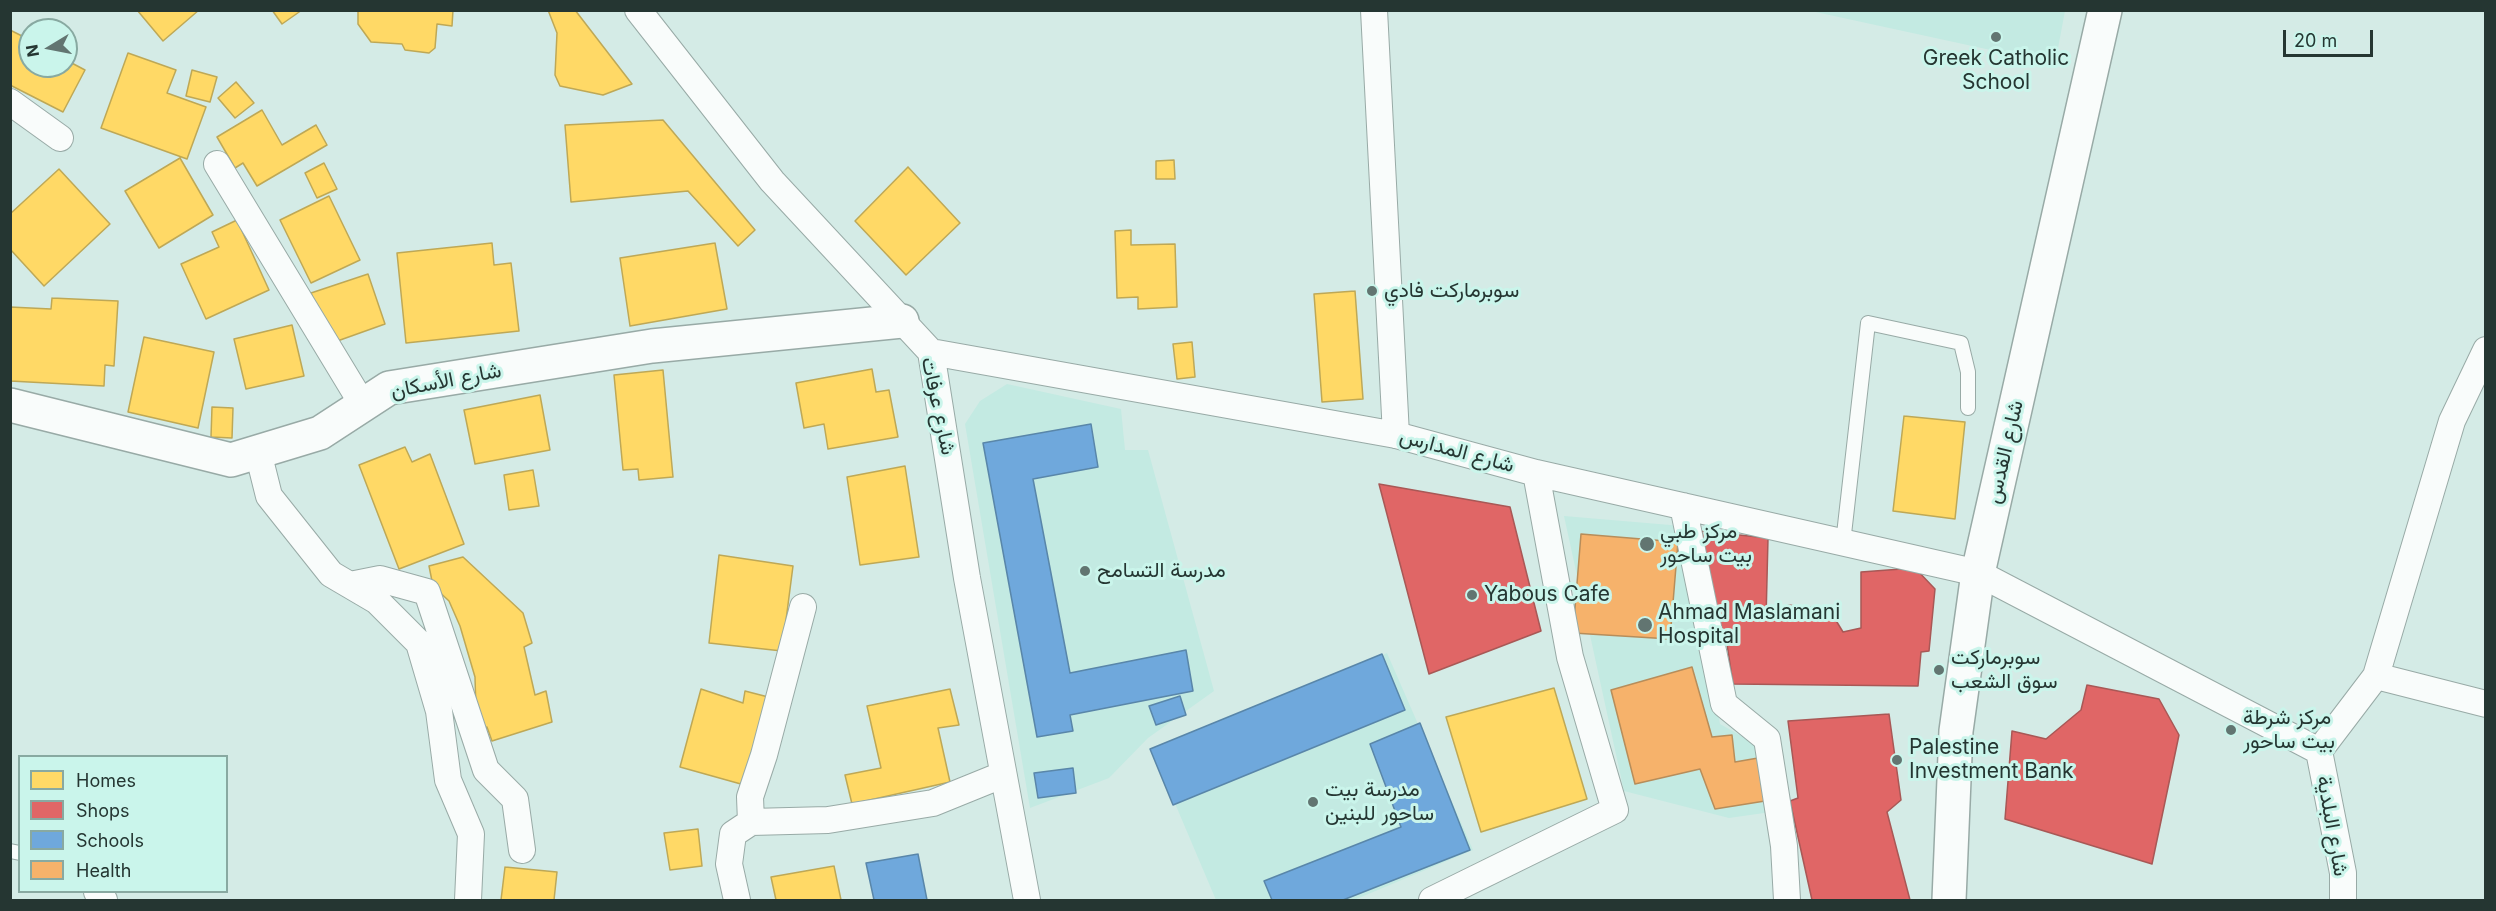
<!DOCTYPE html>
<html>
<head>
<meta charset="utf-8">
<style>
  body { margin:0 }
  #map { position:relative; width:2496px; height:911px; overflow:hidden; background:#d4ebe6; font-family:Inter,sans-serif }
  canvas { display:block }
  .frame { position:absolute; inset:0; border:12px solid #253632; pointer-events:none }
  .legend { position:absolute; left:18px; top:755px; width:210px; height:138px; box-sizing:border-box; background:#caf5eb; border:2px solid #88a9a1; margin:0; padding:8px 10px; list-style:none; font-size:18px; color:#253632 }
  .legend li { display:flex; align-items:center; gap:12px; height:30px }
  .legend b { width:30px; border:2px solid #88a9a1 }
  .north { position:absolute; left:18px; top:18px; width:60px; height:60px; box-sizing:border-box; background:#caf5eb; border:2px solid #88a9a1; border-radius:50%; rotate:260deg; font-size:16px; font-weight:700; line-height:24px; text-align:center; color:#253632 }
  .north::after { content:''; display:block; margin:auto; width:21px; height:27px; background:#627571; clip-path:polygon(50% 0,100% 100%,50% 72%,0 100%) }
  .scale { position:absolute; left:2283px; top:30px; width:90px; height:27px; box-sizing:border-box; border:3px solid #253632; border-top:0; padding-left:8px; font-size:18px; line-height:21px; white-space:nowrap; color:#253632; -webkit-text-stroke:4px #caf5eb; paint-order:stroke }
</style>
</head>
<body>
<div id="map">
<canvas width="2496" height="911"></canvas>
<div class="frame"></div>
<ul class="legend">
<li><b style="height:16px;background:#ffd966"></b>Homes</li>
<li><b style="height:16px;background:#e06666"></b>Shops</li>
<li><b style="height:16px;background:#6fa8dc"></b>Schools</li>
<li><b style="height:16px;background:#f6b26b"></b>Health</li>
</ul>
<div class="north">N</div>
<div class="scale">20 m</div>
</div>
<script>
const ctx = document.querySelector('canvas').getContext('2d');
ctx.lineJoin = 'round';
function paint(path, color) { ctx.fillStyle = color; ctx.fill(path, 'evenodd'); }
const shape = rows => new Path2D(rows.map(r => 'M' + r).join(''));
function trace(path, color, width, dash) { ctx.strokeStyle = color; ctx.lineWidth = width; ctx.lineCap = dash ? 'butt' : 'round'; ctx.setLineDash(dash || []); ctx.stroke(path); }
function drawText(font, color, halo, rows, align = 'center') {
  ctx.font = font + ' Inter,Vazirmatn,sans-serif'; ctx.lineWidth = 6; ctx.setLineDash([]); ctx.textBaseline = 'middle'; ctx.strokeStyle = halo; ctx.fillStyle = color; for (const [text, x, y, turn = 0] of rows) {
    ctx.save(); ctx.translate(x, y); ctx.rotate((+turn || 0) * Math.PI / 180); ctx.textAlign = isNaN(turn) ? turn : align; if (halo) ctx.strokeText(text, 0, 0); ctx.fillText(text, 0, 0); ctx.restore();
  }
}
const built = shape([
  [1811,11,2065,11,2055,64],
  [1007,384,1121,409,1125,450,1148,450,1214,691,1148,738,1109,778,1030,808,965,424,980,401],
  [1564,516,1682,526,1720,724,1763,748,1771,812,1729,818,1624,791],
  [1387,653,1473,850,1354,900,1216,900,1154,754]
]);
const homes = shape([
  [137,10,199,10,163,41,137,10],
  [272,10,302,10,282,24,272,10],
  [358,10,453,10,452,26,437,24,435,48,429,53,405,50,402,44,371,42,358,24,358,10],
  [548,10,575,10,632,84,603,95,560,86,555,75,557,33,548,10],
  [10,30,30,40,30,66,66,66,66,60,85,70,63,112,10,85,10,30],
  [128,53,176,70,167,93,206,107,187,159,101,128,128,53],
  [192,70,217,77,210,102,186,96,192,70],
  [236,82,254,103,235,118,218,98,236,82],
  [262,110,282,145,316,125,327,145,257,186,243,163,235,168,217,137,262,110],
  [663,120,755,230,738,246,688,191,571,202,565,125,663,120],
  [180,158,213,215,159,248,125,191,180,158],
  [1174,160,1175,179,1156,179,1156,161,1174,160],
  [324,163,337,189,317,198,305,173,324,163],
  [908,167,960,223,906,275,855,221,908,167],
  [59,169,110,224,44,286,10,249,10,214,59,169],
  [329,196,360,260,311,283,280,220,329,196],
  [237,220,269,290,206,319,181,264,219,247,212,232,237,220],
  [1131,230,1131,245,1175,244,1177,307,1138,309,1138,297,1117,298,1115,231,1131,230],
  [492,243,494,265,511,263,519,331,406,343,397,253,492,243],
  [715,243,727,309,630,326,620,258,715,243],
  [368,274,385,324,329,344,311,293,368,274],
  [1355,291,1363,399,1322,402,1314,294,1355,291],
  [52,298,118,301,114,366,105,365,104,386,10,381,10,307,51,309,52,298],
  [292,325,304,376,246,389,234,339,292,325],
  [144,337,214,352,198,428,128,412,144,337],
  [1192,342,1195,377,1177,379,1173,344,1192,342],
  [872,369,876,392,889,390,898,437,828,449,824,424,804,428,796,383,872,369],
  [663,370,673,477,639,480,638,469,623,470,614,375,663,370],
  [540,395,550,450,475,464,464,410,540,395],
  [212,407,233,408,232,438,211,437,212,407],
  [1904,416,1965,422,1955,519,1893,511,1904,416],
  [405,447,412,462,430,454,464,544,399,569,359,465,405,447],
  [905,466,919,557,860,565,847,477,905,466],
  [533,470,539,506,509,510,504,475,533,470],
  [719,555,793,566,782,651,709,643,719,555],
  [463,557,523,613,532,643,524,647,535,695,546,691,552,722,492,741,487,727,480,728,476,710,475,677,460,626,449,601,433,586,429,566,463,557],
  [1554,688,1587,799,1481,832,1446,717,1554,688],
  [701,689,743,703,745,691,772,698,748,786,680,767,701,689],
  [950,689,959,725,938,728,950,782,852,804,845,775,881,768,867,706,950,689],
  [698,829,702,866,670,870,664,833,698,829],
  [834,866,841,900,776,900,771,877,834,866],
  [505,867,557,872,554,900,501,900,505,867]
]);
const shops = shape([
  [1379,484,1510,507,1541,631,1429,674,1379,484],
  [1691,530,1768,538,1766,619,1787,621,1788,605,1829,609,1843,632,1861,628,1861,572,1915,568,1935,589,1929,651,1921,652,1918,686,1733,684,1726,637,1710,629,1691,530],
  [2087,685,2159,699,2179,735,2152,864,2005,819,2012,731,2046,739,2081,710,2087,685],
  [1889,714,1901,800,1887,812,1910,900,1812,900,1790,801,1798,798,1788,721,1889,714]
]);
const schools = shape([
  [1091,424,1098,467,1033,479,1070,673,1186,650,1193,691,1070,715,1073,731,1037,737,983,443,1091,424],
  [1382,654,1405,710,1173,805,1150,749,1382,654],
  [1180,696,1186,715,1156,725,1149,706,1180,696],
  [1420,723,1470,850,1343,900,1272,900,1264,881,1401,827,1370,744,1420,723],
  [1073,768,1076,793,1038,798,1034,773,1073,768],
  [918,854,927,900,874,900,866,863,918,854]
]);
const health = shape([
  [1581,534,1678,542,1670,639,1573,633,1581,534],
  [1692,667,1712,737,1732,735,1735,762,1758,758,1765,801,1715,809,1700,769,1635,784,1611,690,1692,667]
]);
const lane = shape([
  [1843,543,1868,323,1961,343,1968,372,1968,408],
  [10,851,20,853]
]);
const street = shape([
  [638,10,772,181,931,352,967,578,1027,900],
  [1374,10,1396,435],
  [10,102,60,138],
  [217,164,363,405],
  [931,352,1396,435,1536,473,1978,573,2319,751],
  [258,452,269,496,331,574,377,601,419,643,439,711,448,780,471,834,468,900],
  [1683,506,1724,704,1767,739,1784,846,1787,900],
  [350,585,380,579,427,592,486,770,515,799,522,850],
  [2376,676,2486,704],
  [2319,751,2376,676,2452,421,2486,350],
  [2319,751,2343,873,2343,900],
  [751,822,750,797,764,755,803,607],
  [97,892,104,900],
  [737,900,729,864,733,834,751,822,828,820,933,803,1002,775],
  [1432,900,1615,810,1570,657,1536,473]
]);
const secondary = shape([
  [10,405,231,460,320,433,389,388,652,346,902,321],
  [1949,900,1956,731,1978,573,2105,10]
]);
const markers = [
  [1996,37,6,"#627571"],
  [1372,291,6,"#627571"],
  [1647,544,8,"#627571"],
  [1085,571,6,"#627571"],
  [1472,595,6,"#627571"],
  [1645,625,8,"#627571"],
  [1939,670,6,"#627571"],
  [2231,730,6,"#627571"],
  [1897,760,6,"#627571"],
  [1313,802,6,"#627571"]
];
const poiNames = [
  ["Greek Catholic",1996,59,"center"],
  ["School",1996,83,"center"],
  ["سوبرماركت فادي",1384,291],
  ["مركز طبي",1660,532],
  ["بيت ساحور",1660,556],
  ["مدرسة التسامح",1097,571],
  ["Yabous Cafe",1484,595],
  ["Ahmad Maslamani",1658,613],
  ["Hospital",1658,637],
  ["سوبرماركت",1951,658],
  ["سوق الشعب",1951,682],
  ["مركز شرطة",2243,718],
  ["بيت ساحور",2243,742],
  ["Palestine",1909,748],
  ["Investment Bank",1909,772],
  ["مدرسة بيت",1325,790],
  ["ساحور للبنين",1325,814]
];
const streetNames = [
  ["شارع الأسكان",446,381,-11],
  ["شارع عرفات",938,406,78],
  ["شارع المدارس",1457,451,15],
  ["شارع القدس",2005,452,-77],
  ["شارع البلدية",2332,826,80]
];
paint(built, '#c3eae2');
paint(homes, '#ffd966');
trace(homes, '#bea856', 1.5);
paint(shops, '#e06666');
trace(shops, '#a85856', 1.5);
paint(schools, '#6fa8dc');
trace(schools, '#5986a9', 1.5);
paint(health, '#f6b26b');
trace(health, '#b78d5a', 1.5);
trace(lane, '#98aaa6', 16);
trace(street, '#98aaa6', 28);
trace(secondary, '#98aaa6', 36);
trace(lane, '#f9fcfb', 14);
trace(street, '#f9fcfb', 26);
trace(secondary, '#f9fcfb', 33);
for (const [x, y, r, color] of markers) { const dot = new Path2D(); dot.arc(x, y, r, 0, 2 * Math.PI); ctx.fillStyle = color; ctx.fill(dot); trace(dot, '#caf5eb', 2); }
drawText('21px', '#253632', '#caf5eb', poiNames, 'left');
drawText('21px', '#253632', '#caf5eb', streetNames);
</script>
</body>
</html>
